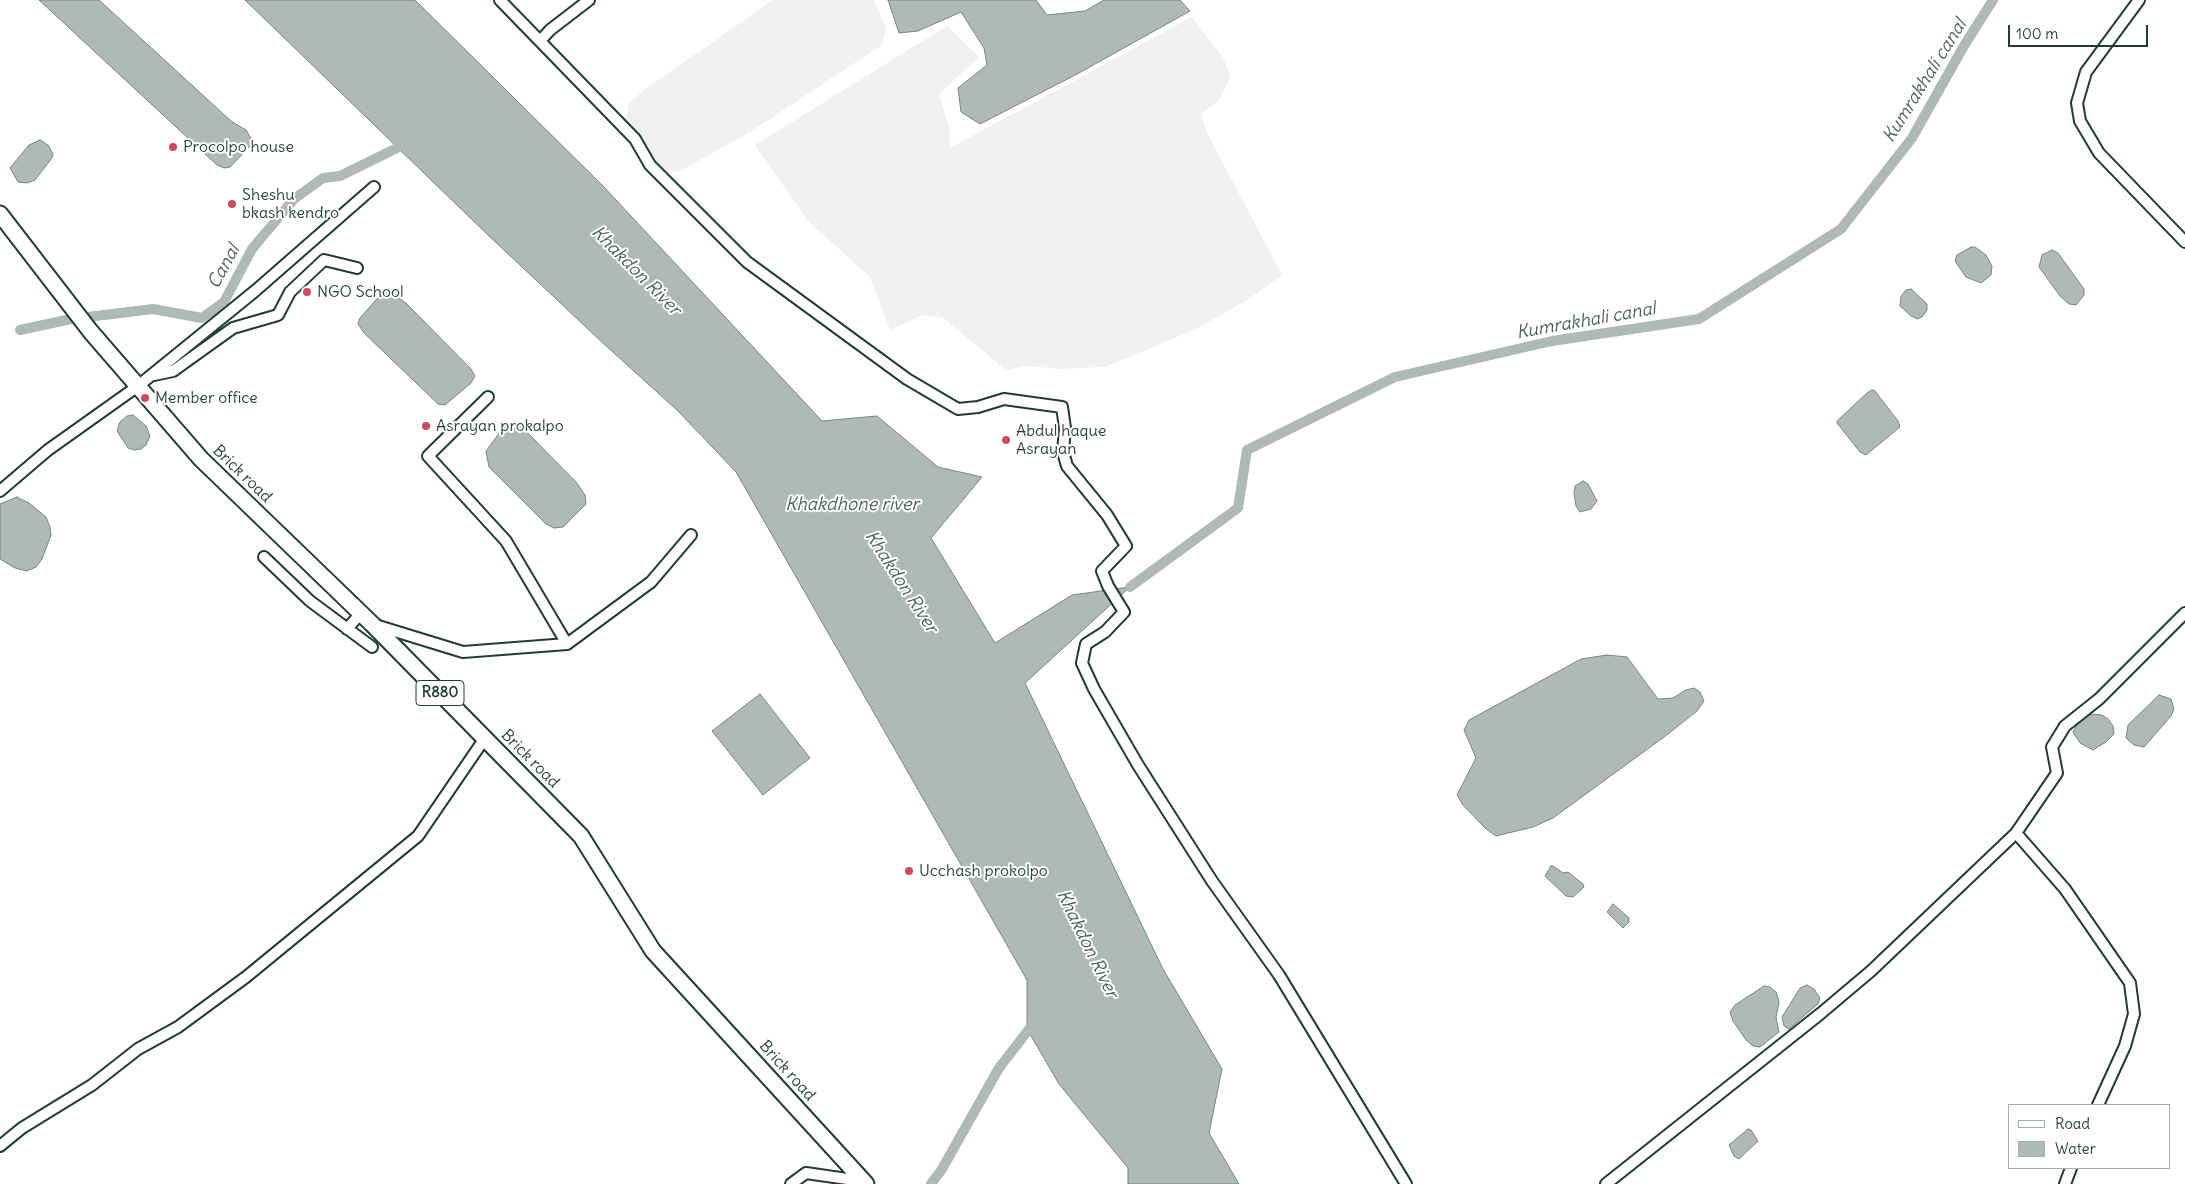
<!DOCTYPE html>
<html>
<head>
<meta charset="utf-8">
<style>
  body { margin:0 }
  #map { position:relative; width:2185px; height:1184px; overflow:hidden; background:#fff; font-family:Delius,sans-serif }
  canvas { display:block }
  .legend { position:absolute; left:2008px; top:1104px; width:162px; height:65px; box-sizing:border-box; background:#fff; border:1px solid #a5b1ae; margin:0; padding:6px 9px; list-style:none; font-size:15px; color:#1f3d34 }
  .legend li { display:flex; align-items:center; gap:10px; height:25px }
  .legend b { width:25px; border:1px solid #a5b1ae }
  .scale { position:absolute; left:2008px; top:25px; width:140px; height:22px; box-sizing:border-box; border:2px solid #1f3d34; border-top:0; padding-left:6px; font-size:15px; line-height:18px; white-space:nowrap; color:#1f3d34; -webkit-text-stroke:4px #fff; paint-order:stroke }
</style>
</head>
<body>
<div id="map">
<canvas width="2185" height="1184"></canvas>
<ul class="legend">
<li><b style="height:6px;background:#fff"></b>Road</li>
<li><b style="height:14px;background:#afbab7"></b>Water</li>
</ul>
<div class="scale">100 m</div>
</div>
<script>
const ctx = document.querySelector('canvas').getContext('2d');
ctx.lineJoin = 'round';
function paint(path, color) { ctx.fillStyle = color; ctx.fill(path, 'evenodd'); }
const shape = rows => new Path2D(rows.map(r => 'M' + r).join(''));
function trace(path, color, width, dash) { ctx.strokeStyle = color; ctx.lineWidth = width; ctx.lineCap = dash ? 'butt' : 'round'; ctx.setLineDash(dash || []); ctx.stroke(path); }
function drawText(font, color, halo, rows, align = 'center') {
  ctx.font = font + ' Delius,sans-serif'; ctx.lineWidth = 4; ctx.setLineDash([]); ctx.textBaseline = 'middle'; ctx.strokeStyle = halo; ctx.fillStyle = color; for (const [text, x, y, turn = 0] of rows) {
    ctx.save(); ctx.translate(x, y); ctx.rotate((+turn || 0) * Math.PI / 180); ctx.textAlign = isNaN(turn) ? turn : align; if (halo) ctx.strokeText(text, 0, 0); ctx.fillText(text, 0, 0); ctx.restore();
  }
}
const built = shape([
  [773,0,874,0,886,28,882,45,750,132,678,172,657,167,626,120,629,103,647,88],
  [1192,17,1224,59,1230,78,1219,100,1201,114,1207,133,1282,275,1247,300,1196,329,1105,367,1059,369,1027,366,1006,370,942,317,922,315,890,330,870,277,808,221,755,145,947,26,979,57,939,94,949,127,950,148]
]);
const water = shape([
  [39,0,99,0,231,121,246,130,252,140,251,145,230,167,224,168,217,165,39,0],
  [245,0,415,0,603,186,822,421,877,416,938,467,982,477,931,538,995,643,1072,595,1130,587,1025,683,1163,969,1222,1069,1209,1133,1239,1184,1128,1184,1128,1168,1059,1084,1027,1029,1027,980,736,472,678,411,604,344,489,236,245,0],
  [888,0,1036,0,1047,15,1085,11,1104,0,1180,0,1190,11,1079,73,980,124,961,112,958,88,987,65,984,48,961,12,918,31,899,33,888,0],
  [40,140,48,145,53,154,52,158,35,180,27,183,18,182,10,168,29,145,40,140],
  [1971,247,1975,247,1986,255,1992,266,1991,275,1981,283,1966,277,1955,261,1957,255,1971,247],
  [2052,250,2058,253,2084,289,2084,295,2076,305,2069,304,2060,296,2039,267,2042,255,2052,250],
  [1911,289,1927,304,1927,310,1923,316,1918,319,1911,316,1900,306,1901,296,1906,290,1911,289],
  [384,291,393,294,406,303,471,369,475,376,471,383,445,405,438,404,364,333,358,324,360,318,384,291],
  [1872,390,1875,391,1898,421,1900,427,1866,455,1860,452,1837,423,1837,421,1867,393,1872,390],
  [133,415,146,426,150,436,146,445,141,449,134,450,128,448,117,431,120,422,127,416,133,415],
  [513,422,521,426,576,482,585,495,586,504,563,527,554,528,546,524,489,467,486,451,503,428,513,422],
  [1583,481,1588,484,1597,501,1591,509,1580,512,1576,506,1574,493,1575,486,1583,481],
  [17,497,29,503,46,517,50,527,51,535,42,559,36,567,27,571,15,568,0,559,0,504,17,497],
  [1607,655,1627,657,1658,699,1673,698,1686,690,1694,688,1700,692,1704,701,1697,711,1664,737,1553,818,1533,827,1496,836,1485,828,1463,805,1457,795,1476,758,1464,730,1469,720,1581,659,1607,655],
  [760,694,810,758,763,795,712,731,760,694],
  [2159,695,2171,699,2174,709,2171,716,2144,747,2134,745,2126,738,2128,725,2159,695],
  [2091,714,2102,715,2108,719,2113,726,2114,734,2106,742,2093,750,2080,743,2073,732,2079,721,2091,714],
  [1551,866,1553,866,1563,873,1568,872,1583,884,1584,887,1573,897,1566,896,1545,876,1551,866],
  [1613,904,1629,918,1629,922,1623,928,1607,912,1613,904],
  [1807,985,1814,989,1820,998,1818,1004,1789,1029,1784,1026,1782,1017,1800,988,1807,985],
  [1764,986,1770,987,1776,992,1779,1002,1776,1018,1779,1032,1760,1047,1753,1046,1746,1040,1733,1021,1730,1012,1735,1005,1764,986],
  [1748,1129,1751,1130,1758,1141,1739,1159,1737,1158,1734,1156,1729,1145,1748,1129]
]);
const canal = shape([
  [20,330,71,319,153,309,202,318,224,302,252,249,294,199,323,178,340,176,397,148],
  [1130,587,1238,508,1247,450,1395,377,1552,341,1699,319,1841,229,1912,138,1965,44,1993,0],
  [931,1184,942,1169,999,1068,1037,1019]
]);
const street = shape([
  [500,0,635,139,650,165,747,262,907,379,958,409,978,407,1004,399,1062,407,1065,428,1063,452,1067,466,1107,515,1126,546,1102,571,1108,586,1124,612,1105,632,1086,644,1082,663,1094,689,1138,765,1212,881,1279,975,1406,1184],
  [2139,0,2086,72,2077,103,2080,121,2099,153,2185,242],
  [540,41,550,30,589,0],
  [154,375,173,371,233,328,278,315,290,292,324,260,357,268],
  [488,397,428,456,506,541,567,644],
  [0,491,48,450,138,386,255,291,374,187],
  [264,557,310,601,372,647],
  [375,625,463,652,567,644,651,582,691,535],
  [347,629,361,613],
  [2016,833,2065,889,2130,983,2134,1014,2125,1046,2098,1105],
  [0,1146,22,1128,92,1085,138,1049,178,1027,246,977,418,836,485,738],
  [791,1184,806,1173,861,1181],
  [1606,1184,1820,1014,1871,971,2016,833,2057,773,2052,747,2065,726,2099,699,2185,613],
  [2065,1184,2071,1168]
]);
const primary = shape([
  [0,214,91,332,201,459,372,624,581,836,653,951,866,1184]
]);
const markers = [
  [173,147,5,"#d1495b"],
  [232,204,5,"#d1495b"],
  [307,292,5,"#d1495b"],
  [145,398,5,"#d1495b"],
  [426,426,5,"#d1495b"],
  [1006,440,5,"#d1495b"],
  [909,871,5,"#d1495b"]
];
const shields = [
  [440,693,48]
];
const shieldNames = [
  ["R880",440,693]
];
const poiNames = [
  ["Procolpo house",183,147],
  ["Sheshu",242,195],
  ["bkash kendro",242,213],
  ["NGO School",317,292],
  ["Member office",155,398],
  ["Asrayan prokalpo",436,426],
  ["Abdul haque",1016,431],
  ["Asrayan",1016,449],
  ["Ucchash prokolpo",919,871]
];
const streetNames = [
  ["Brick road",242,474,44],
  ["Brick road",530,759,45],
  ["Brick road",787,1071,48]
];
const waterNames = [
  ["Kumrakhali canal",1925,81,-58],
  ["Canal",224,267,-61],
  ["Khakdon River",636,271,45],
  ["Kumrakhali canal",1586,321,-10],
  ["Khakdhone river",852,505],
  ["Khakdon River",901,582,57],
  ["Khakdon River",1087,944,64]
];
paint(built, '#eef1f0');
paint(water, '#afbab7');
trace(water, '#758883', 1);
trace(canal, '#afbab7', 10);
trace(street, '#1f3d34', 14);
trace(primary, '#1f3d34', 19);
trace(street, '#fff', 10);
trace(primary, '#fff', 15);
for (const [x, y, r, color] of markers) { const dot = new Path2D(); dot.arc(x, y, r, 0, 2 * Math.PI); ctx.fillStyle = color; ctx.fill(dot); trace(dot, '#fff', 2); }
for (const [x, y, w] of shields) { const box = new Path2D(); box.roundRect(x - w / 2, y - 12.5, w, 25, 4); ctx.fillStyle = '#fff'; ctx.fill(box); trace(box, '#1f3d34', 1); }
drawText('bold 15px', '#1f3d34', null, shieldNames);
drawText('16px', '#1f3d34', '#fff', poiNames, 'left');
drawText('16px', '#1f3d34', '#fff', streetNames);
drawText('italic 18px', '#4a625b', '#fff', waterNames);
</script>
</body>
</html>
